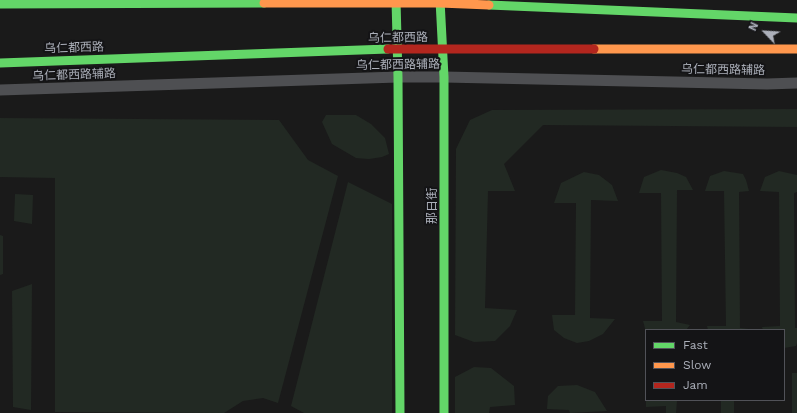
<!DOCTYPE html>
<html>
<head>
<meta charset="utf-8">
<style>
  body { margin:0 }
  #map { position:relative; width:797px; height:413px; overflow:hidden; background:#1a1a1a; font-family:"Work Sans",sans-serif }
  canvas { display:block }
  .legend { position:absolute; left:645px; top:329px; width:140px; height:72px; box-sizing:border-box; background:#141416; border:1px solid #515258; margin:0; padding:5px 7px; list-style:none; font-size:12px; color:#acb0ba }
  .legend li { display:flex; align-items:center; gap:8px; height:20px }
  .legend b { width:20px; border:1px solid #515258 }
  .north { position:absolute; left:745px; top:12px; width:40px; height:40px; -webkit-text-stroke:3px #141416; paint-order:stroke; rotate:295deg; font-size:11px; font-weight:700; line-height:16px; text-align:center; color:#acb0ba }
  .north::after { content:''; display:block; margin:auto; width:14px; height:18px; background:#acb0ba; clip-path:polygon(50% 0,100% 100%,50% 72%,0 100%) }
</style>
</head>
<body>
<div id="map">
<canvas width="797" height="413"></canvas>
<ul class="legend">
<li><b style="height:5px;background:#63d668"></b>Fast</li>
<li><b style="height:5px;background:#ff974d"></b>Slow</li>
<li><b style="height:5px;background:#b3261e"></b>Jam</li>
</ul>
<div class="north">N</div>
</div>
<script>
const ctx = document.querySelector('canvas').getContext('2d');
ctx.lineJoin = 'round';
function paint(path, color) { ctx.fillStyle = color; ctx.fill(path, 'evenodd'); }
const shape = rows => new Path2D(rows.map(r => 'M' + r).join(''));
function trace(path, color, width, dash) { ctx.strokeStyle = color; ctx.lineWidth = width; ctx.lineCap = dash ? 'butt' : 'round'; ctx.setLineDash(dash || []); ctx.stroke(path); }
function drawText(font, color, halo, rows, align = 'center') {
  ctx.font = font + ' "Work Sans","Noto Sans SC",sans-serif'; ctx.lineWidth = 4; ctx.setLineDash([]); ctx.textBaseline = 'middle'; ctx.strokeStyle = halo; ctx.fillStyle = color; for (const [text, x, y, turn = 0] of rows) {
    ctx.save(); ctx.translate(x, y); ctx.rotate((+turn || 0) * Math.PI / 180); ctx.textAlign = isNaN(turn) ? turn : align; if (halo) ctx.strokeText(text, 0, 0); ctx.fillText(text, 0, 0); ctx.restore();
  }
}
const green = shape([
  [797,109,797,127,543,125,504,164,515,191,488,191,485,308,517,310,510,326,495,341,474,342,455,335,456,149,470,120,492,110],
  [326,115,356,115,371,124,385,138,389,154,382,157,369,159,356,158,332,144,322,122],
  [0,118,279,120,308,160,338,176,278,403,263,398,243,401,224,413,55,412,55,178,0,177],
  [661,170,677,173,686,177,693,190,677,190,676,322,690,325,686,330,646,330,646,332,643,321,662,321,661,193,639,193,644,177],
  [724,171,743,174,746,180,749,191,739,192,740,328,749,329,749,330,708,330,707,326,726,326,724,191,705,191,710,176],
  [779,171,797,175,797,192,794,193,795,328,797,328,797,343,796,346,784,348,784,330,763,330,762,327,780,326,779,192,760,191,765,177],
  [584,172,599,175,612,185,618,201,591,200,590,318,615,319,603,334,589,341,577,343,564,338,554,330,552,315,575,315,576,203,554,203,561,183],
  [348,182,392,204,392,413,304,413,291,406],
  [15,194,33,195,32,224,14,221],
  [0,235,3,236,3,274,0,275],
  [32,284,31,410,13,407,12,291],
  [474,367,491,368,514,386,515,405,490,407,489,413,455,413,455,377],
  [792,373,797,373,797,413,792,413],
  [577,385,595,392,607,411,570,413,569,410,547,409,548,396,558,386],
  [646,400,677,400,676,413,666,413,666,406,646,407],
  [721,400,734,400,734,413,721,413]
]);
const lane = shape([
  [0,90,398,77,444,77,767,84,797,83]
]);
const fast = shape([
  [396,0,398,77,400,413],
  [440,0,444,77,444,413],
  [0,4,264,3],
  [489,5,797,18],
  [0,63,388,49]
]);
const slow = shape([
  [264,3,440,3,489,5],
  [594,49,797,49]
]);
const jam = shape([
  [388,49,594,49]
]);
const streetNames = [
  ["乌仁都西路",398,38,-1],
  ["乌仁都西路",74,48,-2],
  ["乌仁都西路辅路",398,65,-1],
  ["乌仁都西路辅路",723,70,1],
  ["乌仁都西路辅路",74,75,-2],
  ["那日街",432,206,-90]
];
paint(green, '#222923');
trace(lane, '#4e4f52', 11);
trace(fast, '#63d668', 9);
trace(slow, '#ff974d', 9);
trace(jam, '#b3261e', 9);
drawText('12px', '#acb0ba', '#141416', streetNames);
</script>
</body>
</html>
